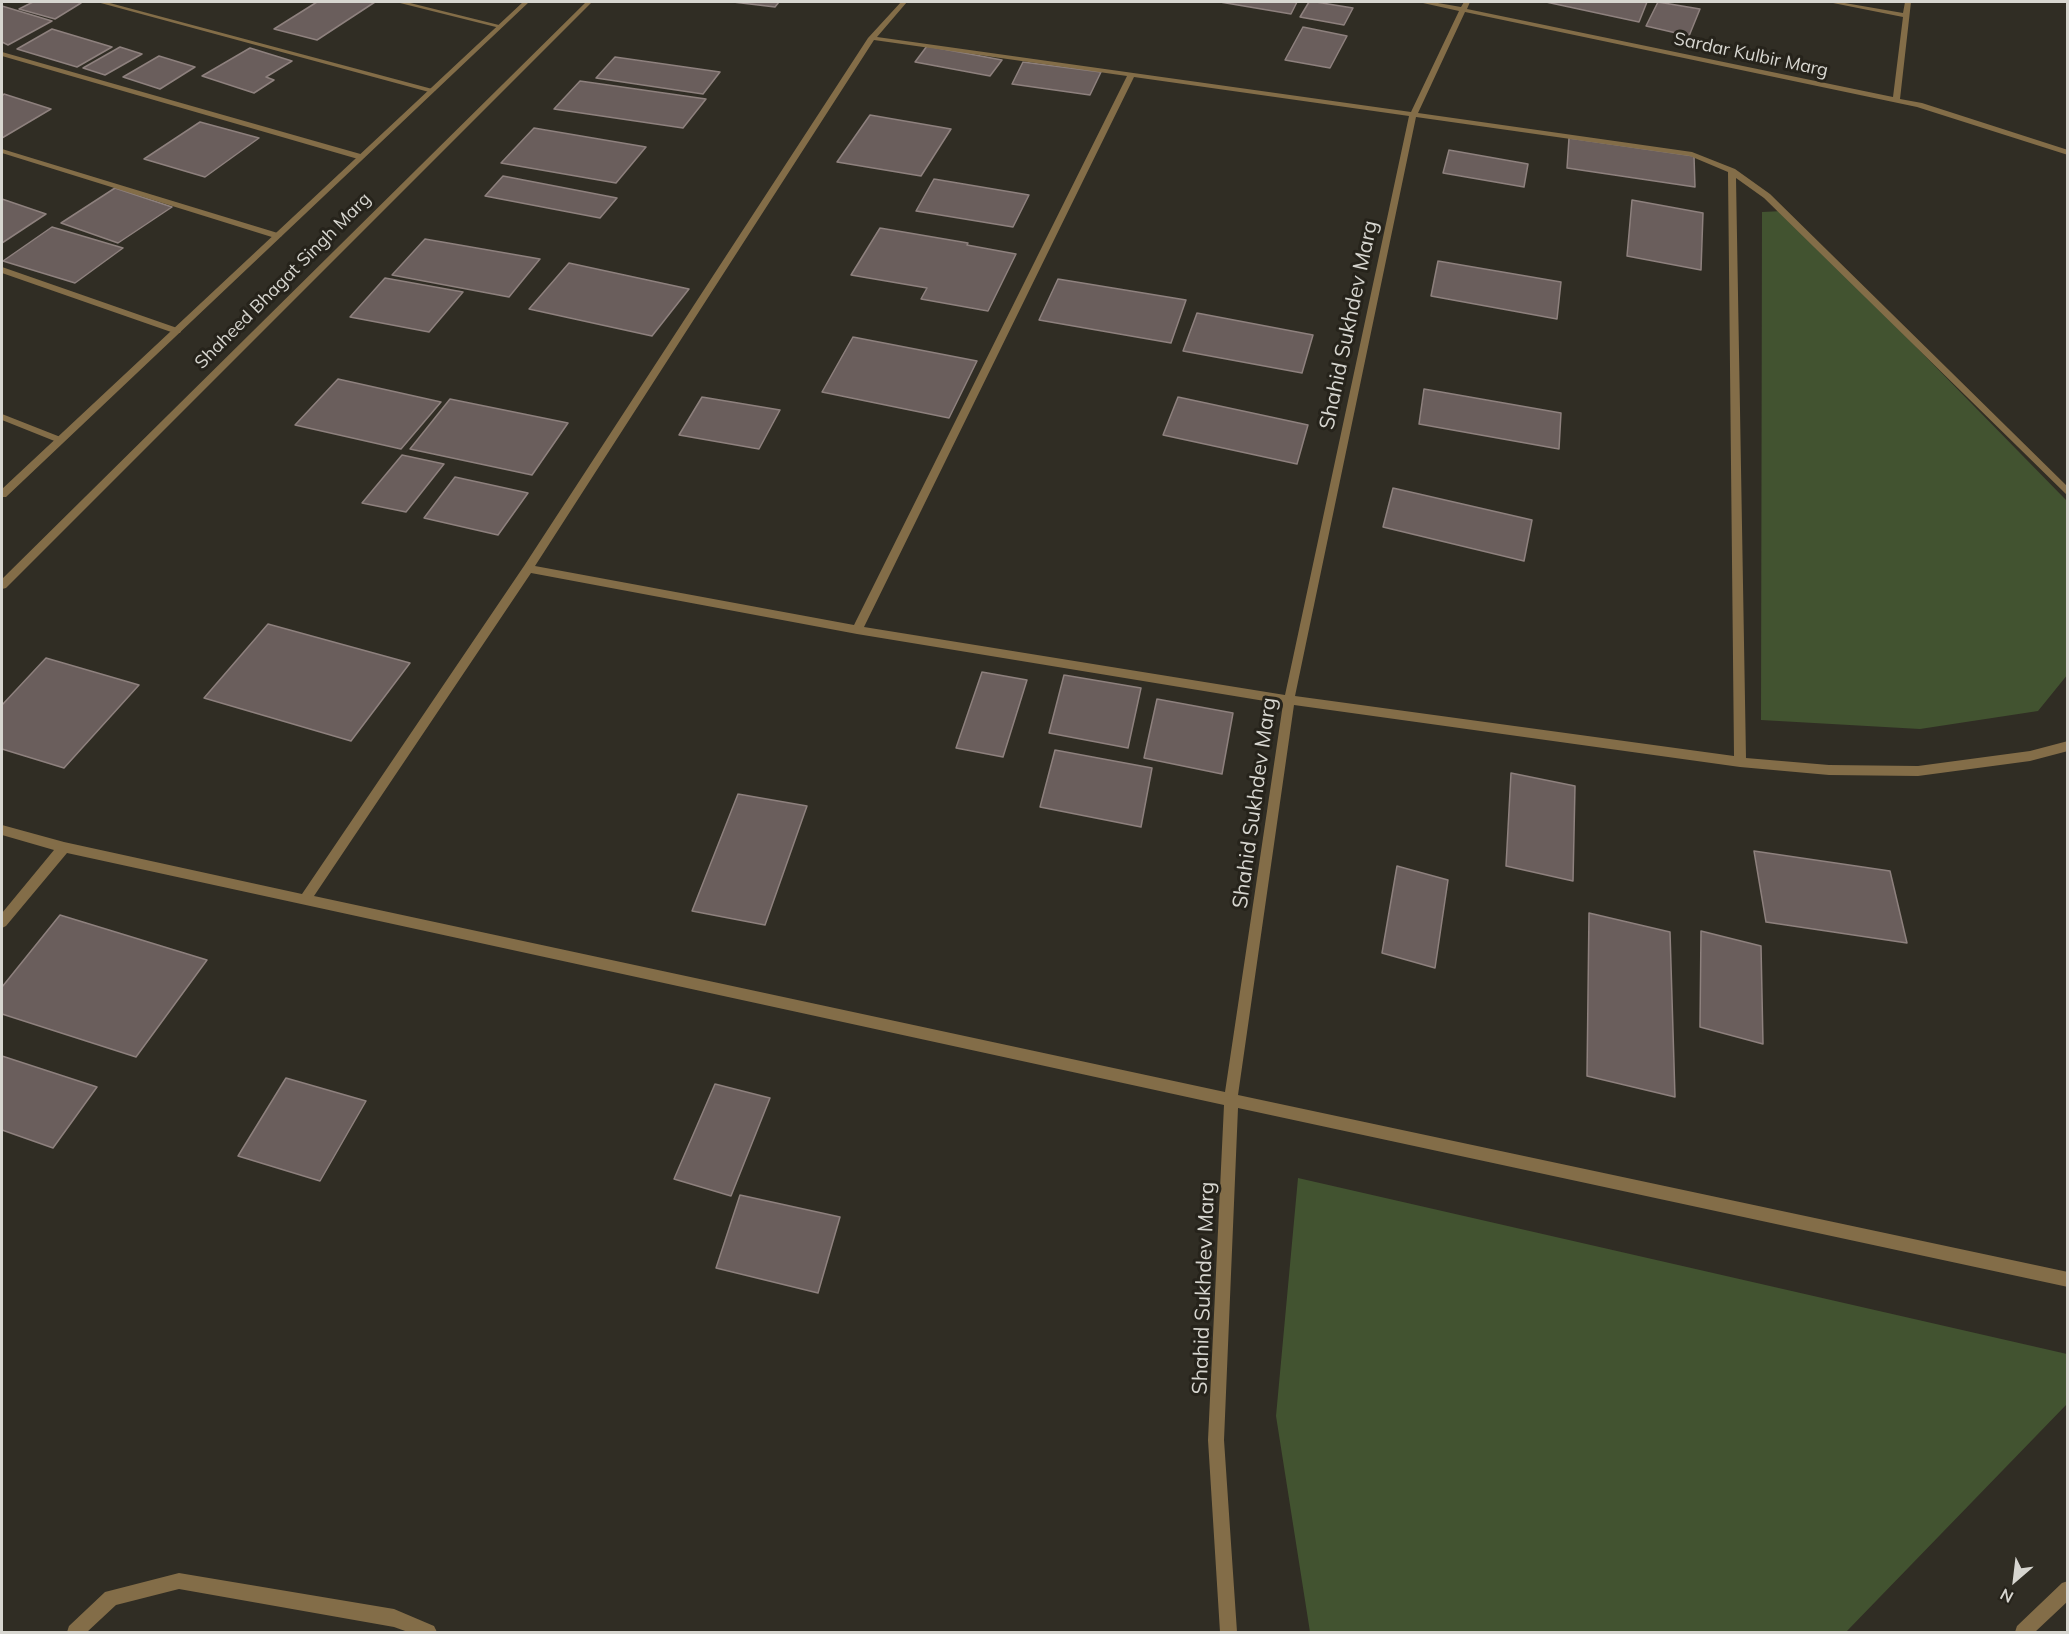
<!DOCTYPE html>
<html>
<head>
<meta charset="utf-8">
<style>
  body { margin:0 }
  #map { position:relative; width:2069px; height:1634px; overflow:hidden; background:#302d24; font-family:Mulish,sans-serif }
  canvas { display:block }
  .frame { position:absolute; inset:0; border:3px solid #d7d6d0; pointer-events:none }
  .north { position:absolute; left:1985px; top:1550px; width:60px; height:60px; -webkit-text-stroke:4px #26231b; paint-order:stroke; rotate:208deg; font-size:16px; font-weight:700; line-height:24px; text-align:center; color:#d7d6d0 }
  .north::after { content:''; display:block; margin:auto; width:21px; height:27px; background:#d7d6d0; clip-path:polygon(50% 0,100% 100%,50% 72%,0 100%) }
</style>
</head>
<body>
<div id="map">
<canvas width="2069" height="1634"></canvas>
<div class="frame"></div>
<div class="north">N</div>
</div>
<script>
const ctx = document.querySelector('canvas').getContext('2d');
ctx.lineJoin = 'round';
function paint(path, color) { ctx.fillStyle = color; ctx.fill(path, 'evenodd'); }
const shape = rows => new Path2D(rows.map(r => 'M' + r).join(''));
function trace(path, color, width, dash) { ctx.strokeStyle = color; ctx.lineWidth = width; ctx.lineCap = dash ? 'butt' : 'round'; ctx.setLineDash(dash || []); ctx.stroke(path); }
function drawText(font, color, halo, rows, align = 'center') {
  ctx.font = font + ' Mulish,sans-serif'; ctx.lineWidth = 6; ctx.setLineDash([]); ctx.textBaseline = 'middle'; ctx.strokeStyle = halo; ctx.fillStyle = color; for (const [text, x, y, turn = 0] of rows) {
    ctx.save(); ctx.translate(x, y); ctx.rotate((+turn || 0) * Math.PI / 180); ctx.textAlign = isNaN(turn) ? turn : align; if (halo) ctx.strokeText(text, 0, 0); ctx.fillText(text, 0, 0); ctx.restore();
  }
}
const green = shape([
  [1783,211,2067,501,2068,674,2038,711,1920,729,1761,720,1762,212],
  [1298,1178,2067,1354,2067,1404,1846,1632,1310,1632,1276,1416]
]);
const building = shape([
  [33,2,77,2,81,3,55,19,19,9,33,2],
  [317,2,375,2,317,40,274,29,317,2],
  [733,2,779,2,775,7,733,2],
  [1220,2,1297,2,1291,14,1220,2],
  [1309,2,1316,2,1353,8,1344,25,1300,17,1309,2],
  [1546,2,1647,2,1639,22,1546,2],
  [1658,2,1700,9,1689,36,1646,26,1658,2],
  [2,6,52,21,8,45,2,42,2,6],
  [1303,27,1347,36,1330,68,1285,60,1303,27],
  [52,29,112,47,77,67,17,49,52,29],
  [927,46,1002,60,990,76,915,62,927,46],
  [120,47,142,54,105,75,83,68,120,47],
  [250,48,292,61,266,77,274,80,254,93,202,76,250,48],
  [159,56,195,67,160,89,123,77,159,56],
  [615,57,720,72,703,94,596,78,615,57],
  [1023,62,1101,72,1090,95,1012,84,1023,62],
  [580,81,706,99,683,128,554,109,580,81],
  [4,94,51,109,2,138,2,96,4,94],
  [870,115,951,129,921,176,837,162,870,115],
  [200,122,259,138,205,177,144,159,200,122],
  [534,128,646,147,616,183,501,163,534,128],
  [1569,138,1694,156,1695,187,1567,168,1569,138],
  [1449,150,1528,164,1524,187,1443,173,1449,150],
  [503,176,617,198,600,218,485,196,503,176],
  [934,179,1029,195,1013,227,916,211,934,179],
  [115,188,172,207,118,243,61,223,115,188],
  [2,199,46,214,2,243,2,199],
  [1632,200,1703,213,1701,270,1627,256,1632,200],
  [52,227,123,248,75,283,3,261,52,227],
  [880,228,968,243,967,245,1016,254,988,311,921,299,927,288,851,275,880,228],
  [425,239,540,259,509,297,392,275,425,239],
  [1438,261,1561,282,1557,319,1431,296,1438,261],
  [569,263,689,289,652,336,529,309,569,263],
  [385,278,463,292,429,332,350,317,385,278],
  [1058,279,1186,300,1171,343,1039,320,1058,279],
  [1197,313,1313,335,1302,373,1183,351,1197,313],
  [853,337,977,361,949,418,822,392,853,337],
  [338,379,441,402,401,449,295,425,338,379],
  [1424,389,1561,413,1559,449,1419,424,1424,389],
  [702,397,780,410,759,449,679,435,702,397],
  [1178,397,1308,425,1297,464,1163,435,1178,397],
  [450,399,568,423,532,475,410,449,450,399],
  [402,455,444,464,406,512,362,503,402,455],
  [455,477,528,493,498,535,424,518,455,477],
  [1393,488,1532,520,1524,561,1383,527,1393,488],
  [268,624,410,663,351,741,204,698,268,624],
  [46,658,139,685,64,768,2,749,2,705,46,658],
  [982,672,1027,680,1003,757,956,748,982,672],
  [1064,675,1141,688,1128,748,1049,733,1064,675],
  [1157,699,1233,713,1222,774,1144,758,1157,699],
  [1055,750,1152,768,1141,827,1040,807,1055,750],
  [1511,773,1575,786,1573,881,1506,866,1511,773],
  [738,794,807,806,765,925,692,911,738,794],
  [1754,851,1890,871,1907,943,1766,922,1754,851],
  [1397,866,1448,880,1435,968,1382,953,1397,866],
  [1589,913,1670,932,1675,1097,1587,1076,1589,913],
  [60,915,207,960,136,1057,2,1014,2,987,60,915],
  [1701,931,1761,946,1763,1044,1700,1027,1701,931],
  [2,1056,97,1087,53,1148,2,1130,2,1056],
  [286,1078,366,1101,320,1181,238,1156,286,1078],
  [715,1084,770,1098,731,1196,674,1179,715,1084],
  [740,1195,840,1217,818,1293,716,1268,740,1195]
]);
const minor = shape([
  [97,2,106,2,436,90,429,92,97,2],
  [396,2,406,2,503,26,500,28,396,2],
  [901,2,907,2,877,37,1411,112,1459,11,1423,3,1422,2,1432,2,1461,7,1464,2,1470,2,1467,9,1893,97,1903,17,1828,2,1839,2,1903,13,1905,2,1911,2,1900,99,1922,103,2068,150,2068,155,1917,107,1465,12,1418,113,1692,152,1735,169,1770,194,2068,487,2068,496,1764,198,1736,178,1746,758,1829,765,1918,766,2030,751,2068,741,2068,751,2030,761,1918,776,1829,775,1740,767,1294,705,1238,1095,2068,1272,2068,1287,1238,1108,1224,1440,1237,1632,1220,1632,1208,1440,1224,1105,67,853,6,926,2,928,2,913,54,850,2,835,2,825,64,842,302,894,524,566,868,38,901,2],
  [874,40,1127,76,854,625,535,566,874,40],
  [1134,77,1409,116,1285,695,864,627,1134,77],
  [1416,117,1690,156,1728,172,1734,756,1295,696,1416,117],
  [531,573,857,634,1283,704,1225,1092,314,896,531,573],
  [2,52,364,155,365,157,358,159,2,56,2,52],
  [2,149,281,234,282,236,275,238,2,153,2,149],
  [2,267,180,329,181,331,180,333,174,333,2,273,2,267],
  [2,414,63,438,65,440,63,442,57,442,2,420,2,414],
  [179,1573,394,1609,434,1626,437,1632,408,1632,394,1627,179,1589,116,1605,87,1632,67,1632,69,1626,105,1592,179,1573],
  [2068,1581,2068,1601,2035,1632,2015,1632,2017,1626,2062,1583,2068,1581]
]);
const tertiary = shape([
  [523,2,529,2,6,497,2,497,2,489,523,2],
  [586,2,592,2,6,588,2,589,2,579,586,2]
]);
const farStreetnames = [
  ["Sardar Kulbir Marg",1751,55,12],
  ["Shaheed Bhagat Singh Marg",283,281,-45]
];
const streetNames = [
  ["Shahid Sukhdev Marg",1349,325,-78],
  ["Shahid Sukhdev Marg",1255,803,-82],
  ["Shahid Sukhdev Marg",1204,1288,-88]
];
paint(green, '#425330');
paint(building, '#6a5e5c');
trace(building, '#8e817e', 1.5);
paint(minor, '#836d48');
paint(tertiary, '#836d48');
drawText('18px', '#d7d6d0', '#26231b', farStreetnames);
drawText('21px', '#d7d6d0', '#26231b', streetNames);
</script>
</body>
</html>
